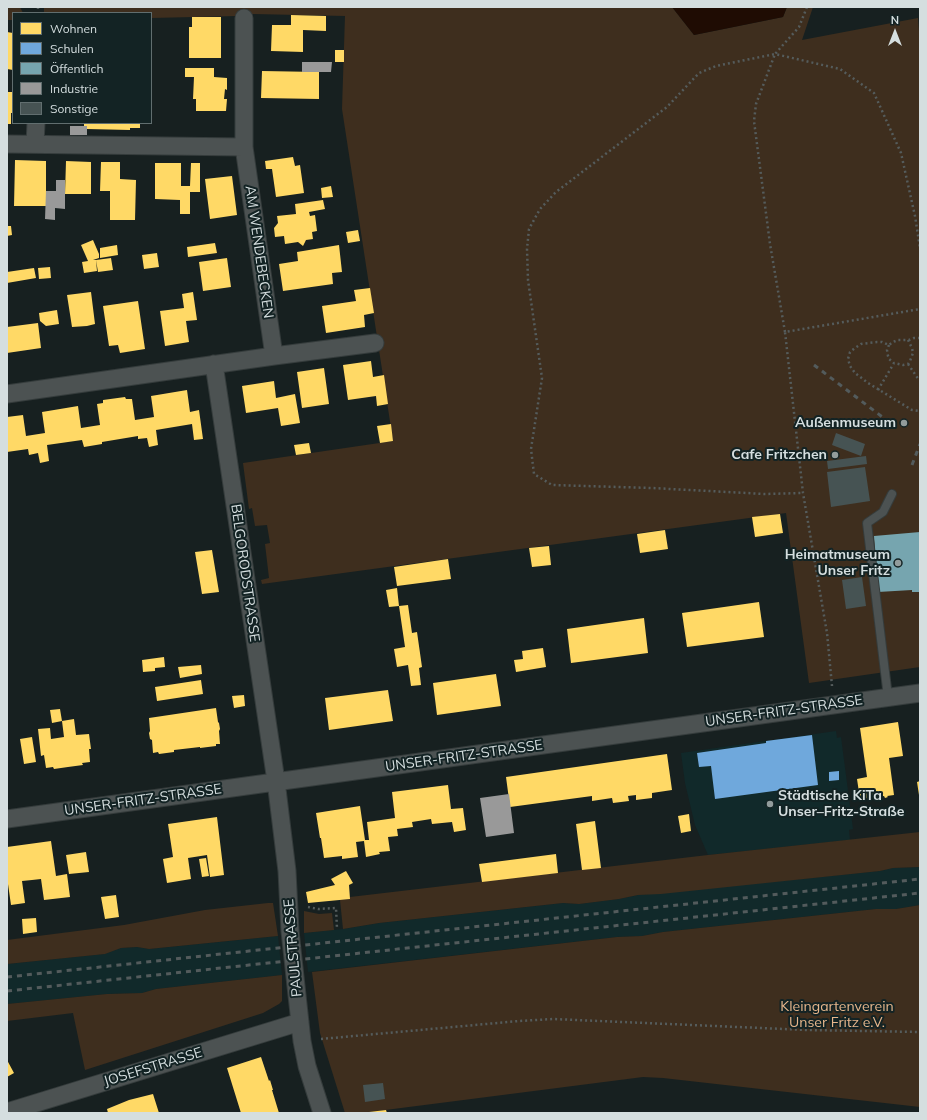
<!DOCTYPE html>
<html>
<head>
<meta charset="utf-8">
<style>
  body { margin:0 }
  #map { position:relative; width:927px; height:1120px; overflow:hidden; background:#172020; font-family:Mulish,sans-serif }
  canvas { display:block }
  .frame { position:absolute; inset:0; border:8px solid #d5dedf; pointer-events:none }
  .legend { position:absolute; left:12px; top:12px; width:140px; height:112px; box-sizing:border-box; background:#132324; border:1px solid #616e6f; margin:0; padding:5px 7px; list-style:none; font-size:12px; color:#d5dedf }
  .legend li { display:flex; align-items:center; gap:8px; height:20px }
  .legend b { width:20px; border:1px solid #616e6f }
  .north { position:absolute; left:875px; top:12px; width:40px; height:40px; -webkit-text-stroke:3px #132324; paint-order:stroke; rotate:0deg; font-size:11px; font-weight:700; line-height:16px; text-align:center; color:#d5dedf }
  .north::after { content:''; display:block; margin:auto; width:14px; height:18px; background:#d5dedf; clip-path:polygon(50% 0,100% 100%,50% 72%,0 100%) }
</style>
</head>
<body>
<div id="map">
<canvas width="927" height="1120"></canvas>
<div class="frame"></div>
<ul class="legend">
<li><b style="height:11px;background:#ffd966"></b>Wohnen</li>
<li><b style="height:11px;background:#6fa8dc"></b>Schulen</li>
<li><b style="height:11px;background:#76a5af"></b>Öffentlich</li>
<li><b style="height:11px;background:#999"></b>Industrie</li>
<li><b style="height:11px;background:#465353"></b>Sonstige</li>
</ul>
<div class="north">N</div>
</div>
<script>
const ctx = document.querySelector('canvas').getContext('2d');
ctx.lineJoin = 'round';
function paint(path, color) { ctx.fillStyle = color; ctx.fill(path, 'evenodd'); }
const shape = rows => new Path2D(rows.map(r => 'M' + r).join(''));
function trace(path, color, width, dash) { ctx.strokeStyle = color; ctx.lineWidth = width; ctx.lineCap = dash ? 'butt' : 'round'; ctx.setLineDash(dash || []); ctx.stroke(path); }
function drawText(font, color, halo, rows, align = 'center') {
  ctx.font = font + ' Mulish,sans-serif'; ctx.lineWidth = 4; ctx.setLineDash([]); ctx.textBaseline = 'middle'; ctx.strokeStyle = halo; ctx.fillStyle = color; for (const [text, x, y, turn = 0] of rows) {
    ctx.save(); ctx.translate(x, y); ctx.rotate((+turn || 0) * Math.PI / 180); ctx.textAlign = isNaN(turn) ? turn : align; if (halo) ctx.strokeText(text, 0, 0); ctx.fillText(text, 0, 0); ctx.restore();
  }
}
const built = shape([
  [836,731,837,738,841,737,853,829,849,830,850,840,708,855,695,825,685,783,681,753],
  [920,867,920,905,896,909,876,909,663,932,642,936,617,937,308,972,304,933,343,929,379,923,563,903,579,904,619,899,638,895,880,871,893,868],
  [278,936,282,975,156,989,142,993,107,994,7,1004,7,964,104,954,121,948,137,947,149,949]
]);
const green = shape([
  [7,7,20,7,23,13,13,13,13,20,7,20],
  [44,7,672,7,694,35,783,17,787,7,813,7,802,40,918,18,920,44,920,667,809,683,786,513,262,584,261,580,269,578,265,544,270,543,267,525,255,526,252,508,249,509,243,463,393,441,342,109,345,16,253,14,237,16,151,18,151,13,44,13],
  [920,832,920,867,893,868,880,871,661,894,638,895,619,899,579,904,563,903,379,923,343,929,340,900,350,899,350,897,708,855],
  [268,903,273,903,278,936,149,949,137,947,121,948,105,954,7,964,7,940,124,925,205,910],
  [920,905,920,1107,663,1078,643,1077,362,1113,345,1113,320,1033,312,972,617,937,642,936,663,932,876,909,896,909],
  [304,911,319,914,332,913,334,930,304,933],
  [282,975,282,1001,279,1004,263,1013,85,1070,73,1013,7,1021,7,1004,107,994,142,993,156,989]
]);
const water = shape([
  [672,7,787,7,783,17,694,35]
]);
const homes = shape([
  [291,15,326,16,326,31,303,30,303,52,271,51,272,25,291,25],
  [192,17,221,17,221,58,189,58,189,27,192,27],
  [7,32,13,33,13,70,7,69],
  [335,50,344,50,344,62,335,62],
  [185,68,214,68,214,77,227,78,227,90,225,89,224,99,227,99,226,111,196,111,196,99,193,99,194,77,185,77],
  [262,71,319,72,319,99,261,98],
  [7,92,12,92,13,113,11,113,11,124,7,124],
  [84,123,140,123,140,128,130,128,130,130,87,129,87,126,84,126],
  [293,157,295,166,300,165,304,193,276,197,272,169,266,169,265,161],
  [15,160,46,161,46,206,14,206],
  [66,161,91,162,91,194,65,194],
  [101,162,120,162,120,179,136,180,135,220,110,220,110,191,100,191],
  [155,163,181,163,181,186,190,186,191,163,200,163,200,192,190,192,190,214,180,214,180,200,155,199],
  [232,176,237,215,210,219,205,179],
  [331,186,333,197,322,198,321,188],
  [323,200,325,209,309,212,310,216,315,215,317,231,312,232,313,239,306,240,303,246,298,242,285,244,284,236,275,237,274,228,278,223,277,216,296,214,295,204],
  [7,226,11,226,12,235,7,236],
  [358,230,360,241,348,243,346,232],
  [93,240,99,254,99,258,93,260,96,260,97,271,84,273,82,262,88,261,81,245],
  [215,243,217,253,188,257,187,247],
  [117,245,118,255,100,258,100,248],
  [339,245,342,272,332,273,333,284,283,291,279,264,298,261,297,252],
  [157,253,159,267,144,269,142,255],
  [111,258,113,270,98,272,96,260],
  [227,258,231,287,203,291,199,262],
  [50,267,51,278,39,279,38,268],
  [34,268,36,278,7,283,7,272],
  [370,288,374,313,364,315,365,327,326,333,322,306,356,301,354,290],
  [91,292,95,324,87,326,72,327,67,295],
  [193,292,197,320,186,321,189,342,165,346,160,311,184,308,182,294],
  [138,301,145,349,120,353,118,345,109,346,103,306],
  [57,310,59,324,46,326,40,321,39,313],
  [38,323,41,348,7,353,7,327],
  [371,361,373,377,384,375,388,404,377,406,376,396,348,400,343,365],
  [324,368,329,404,302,408,297,372],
  [274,381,276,398,295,394,300,423,281,426,278,408,246,413,242,386],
  [187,390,190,412,199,410,203,439,194,440,192,424,156,430,158,445,149,447,147,438,138,439,138,436,102,442,102,444,84,447,82,440,47,445,49,461,40,463,38,453,29,455,28,449,7,452,7,417,23,415,26,436,45,433,42,412,78,406,81,428,100,425,97,404,103,403,103,400,125,397,126,399,132,399,135,420,154,417,151,396],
  [391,424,393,441,380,443,377,426],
  [309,443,311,453,296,455,294,445],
  [780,514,783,533,755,537,752,517],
  [665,530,668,549,640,553,637,534],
  [549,546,551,565,532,567,529,548],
  [212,550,219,592,202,594,195,552],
  [448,559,451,579,397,586,394,567],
  [397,588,399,606,389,607,386,590],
  [759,602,764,637,687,647,682,613],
  [408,605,412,633,417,632,422,667,419,668,421,685,411,686,408,665,397,667,394,649,405,647,399,606],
  [644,618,648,653,571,663,567,629],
  [543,648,546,667,516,672,514,660,523,659,522,651],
  [164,657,165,667,155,668,155,671,143,672,142,660],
  [201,665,202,674,180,678,178,667],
  [496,674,501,706,437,715,433,683],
  [201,680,203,694,157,701,155,687],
  [388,690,393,721,329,730,325,698],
  [244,695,245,706,234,708,232,696],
  [216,708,218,722,219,723,220,729,219,731,220,744,216,744,216,746,200,748,200,747,174,750,174,752,159,754,158,752,153,753,152,740,150,739,149,733,150,731,149,718],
  [60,709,62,721,74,719,76,735,89,734,91,749,89,749,90,762,82,763,83,765,68,767,54,769,53,767,46,768,44,755,41,756,38,729,50,728,51,739,64,737,62,721,52,723,50,710],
  [898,722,903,756,889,758,894,795,887,796,888,797,885,798,884,796,860,799,857,779,867,777,860,728],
  [32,737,36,762,24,764,20,739],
  [667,754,672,790,652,793,652,798,636,800,636,795,628,796,629,801,613,803,612,798,592,801,592,796,510,807,506,777],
  [920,781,920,795,919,795,917,782],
  [448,785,451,809,463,808,466,830,454,832,452,822,432,824,431,819,412,822,413,827,397,829,398,836,388,837,390,851,379,852,380,854,366,857,364,841,356,842,358,857,342,859,342,856,324,858,321,838,320,838,316,813,360,806,365,840,369,840,367,822,395,818,392,792],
  [689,814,691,831,681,833,678,816],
  [217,817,224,875,210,877,207,855,188,858,191,879,167,883,163,859,173,857,168,824],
  [595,821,601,868,582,870,576,824],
  [51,841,56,876,67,874,70,897,44,900,41,879,32,880,22,881,25,903,11,905,7,877,7,847],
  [86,852,89,872,69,874,66,855],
  [556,854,558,873,482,882,479,864],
  [206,858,209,876,202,877,199,859],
  [346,871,353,883,349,885,350,899,308,903,306,892,335,885,331,879],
  [116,895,119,917,105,919,101,897],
  [36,918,37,932,23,934,22,919],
  [261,1057,269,1081,270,1080,273,1090,272,1090,279,1113,241,1113,227,1068],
  [7,1060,14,1073,7,1077],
  [153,1094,159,1113,108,1113,107,1109,129,1100],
  [386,1110,387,1113,369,1113,369,1112]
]);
const schools = shape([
  [812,735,818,785,715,799,711,766,699,767,697,753,766,743,766,741],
  [839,771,839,780,829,781,829,772]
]);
const public = shape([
  [920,532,920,592,912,592,912,590,878,592,874,536]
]);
const industry = shape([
  [302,62,332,62,331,72,302,72],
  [70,126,87,126,87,135,70,135],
  [56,180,65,180,65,209,55,208,55,220,45,219,46,191,56,191],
  [509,794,514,833,486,837,480,798]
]);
const building = shape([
  [836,433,865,444,861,456,832,445],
  [866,456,867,464,828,469,827,461],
  [865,467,870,501,831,507,827,472],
  [862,577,866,606,846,609,842,580],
  [383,1083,385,1099,365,1102,363,1085]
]);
const path = shape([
  [38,7,38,13],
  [807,7,799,27,775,54,840,69,874,93,901,153,915,216,920,248],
  [785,332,770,244,754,121,756,104,775,54,716,66,699,73,667,107,556,192,540,209,529,229,527,249,528,280,542,378,531,449,534,474,552,485,652,488,765,494,803,493],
  [920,338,914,338,909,340,898,340,893,342,889,345,882,342,877,342,861,344,855,348,850,352,848,359,850,366,855,373,868,383,912,410,920,411],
  [889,345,887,350,888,356,889,359,894,363],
  [908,364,919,380],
  [878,390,894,363,903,365,908,364,910,361,913,353,912,348,908,340],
  [832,686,827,633,803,493,785,332,920,309],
  [308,907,318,909,336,908,337,929],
  [321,1039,519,1021,553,1019,807,1030,920,1032]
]);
const service = shape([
  [888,697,867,523,883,512,892,494]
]);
const minor = shape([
  [244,18,244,147,274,356],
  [7,144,244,147],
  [35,144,36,123],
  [214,364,276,781,287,871,290,931,302,1041,307,1066,322,1113],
  [7,394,274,356,375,343],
  [7,819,920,693],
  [7,1112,300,1022]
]);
const rail = shape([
  [814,365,885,419],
  [912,465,920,444],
  [7,977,920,879],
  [7,991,920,893]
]);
const markers = [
  [904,423,4,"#929c9c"],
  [835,455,4,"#929c9c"],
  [898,563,4,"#929c9c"],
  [770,804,4,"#929c9c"]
];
const streetNames = [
  ["AM WENDEBECKEN",259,252,82],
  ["BELGORODSTRASSE",245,573,82],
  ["UNSER-FRITZ-STRASSE",784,711,-8],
  ["UNSER-FRITZ-STRASSE",464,756,-8],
  ["UNSER-FRITZ-STRASSE",143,800,-8],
  ["PAULSTRASSE",293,948,-95],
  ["JOSEFSTRASSE",153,1067,-17]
];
const poiNames = [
  ["Außenmuseum",896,423],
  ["Cafe Fritzchen",827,455],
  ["Heimatmuseum",890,555],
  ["Unser Fritz",890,571],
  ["Städtische KiTa",778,796,"left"],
  ["Unser–Fritz-Straße",778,812,"left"]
];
const parkNames = [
  ["Kleingartenverein",837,1007],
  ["Unser Fritz e.V.",837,1023]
];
paint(built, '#11292a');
paint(green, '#3e2e1e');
paint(water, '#1f0c03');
paint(homes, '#ffd966');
paint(schools, '#6fa8dc');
paint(public, '#76a5af');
paint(industry, '#999');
paint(building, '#465353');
trace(service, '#353c3c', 10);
trace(minor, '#353c3c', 19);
trace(path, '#555c5c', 2.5, [2, 3]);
trace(service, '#4c5252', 8);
trace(minor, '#4c5252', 17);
trace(rail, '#535b5c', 3, [5, 5]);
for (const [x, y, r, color] of markers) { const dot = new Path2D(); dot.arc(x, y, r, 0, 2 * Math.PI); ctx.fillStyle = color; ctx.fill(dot); trace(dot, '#132324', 1.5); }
drawText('14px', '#d5dedf', '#132324', streetNames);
drawText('bold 14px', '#d5dedf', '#132324', poiNames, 'right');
drawText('14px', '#e8b78c', '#132324', parkNames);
</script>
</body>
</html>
